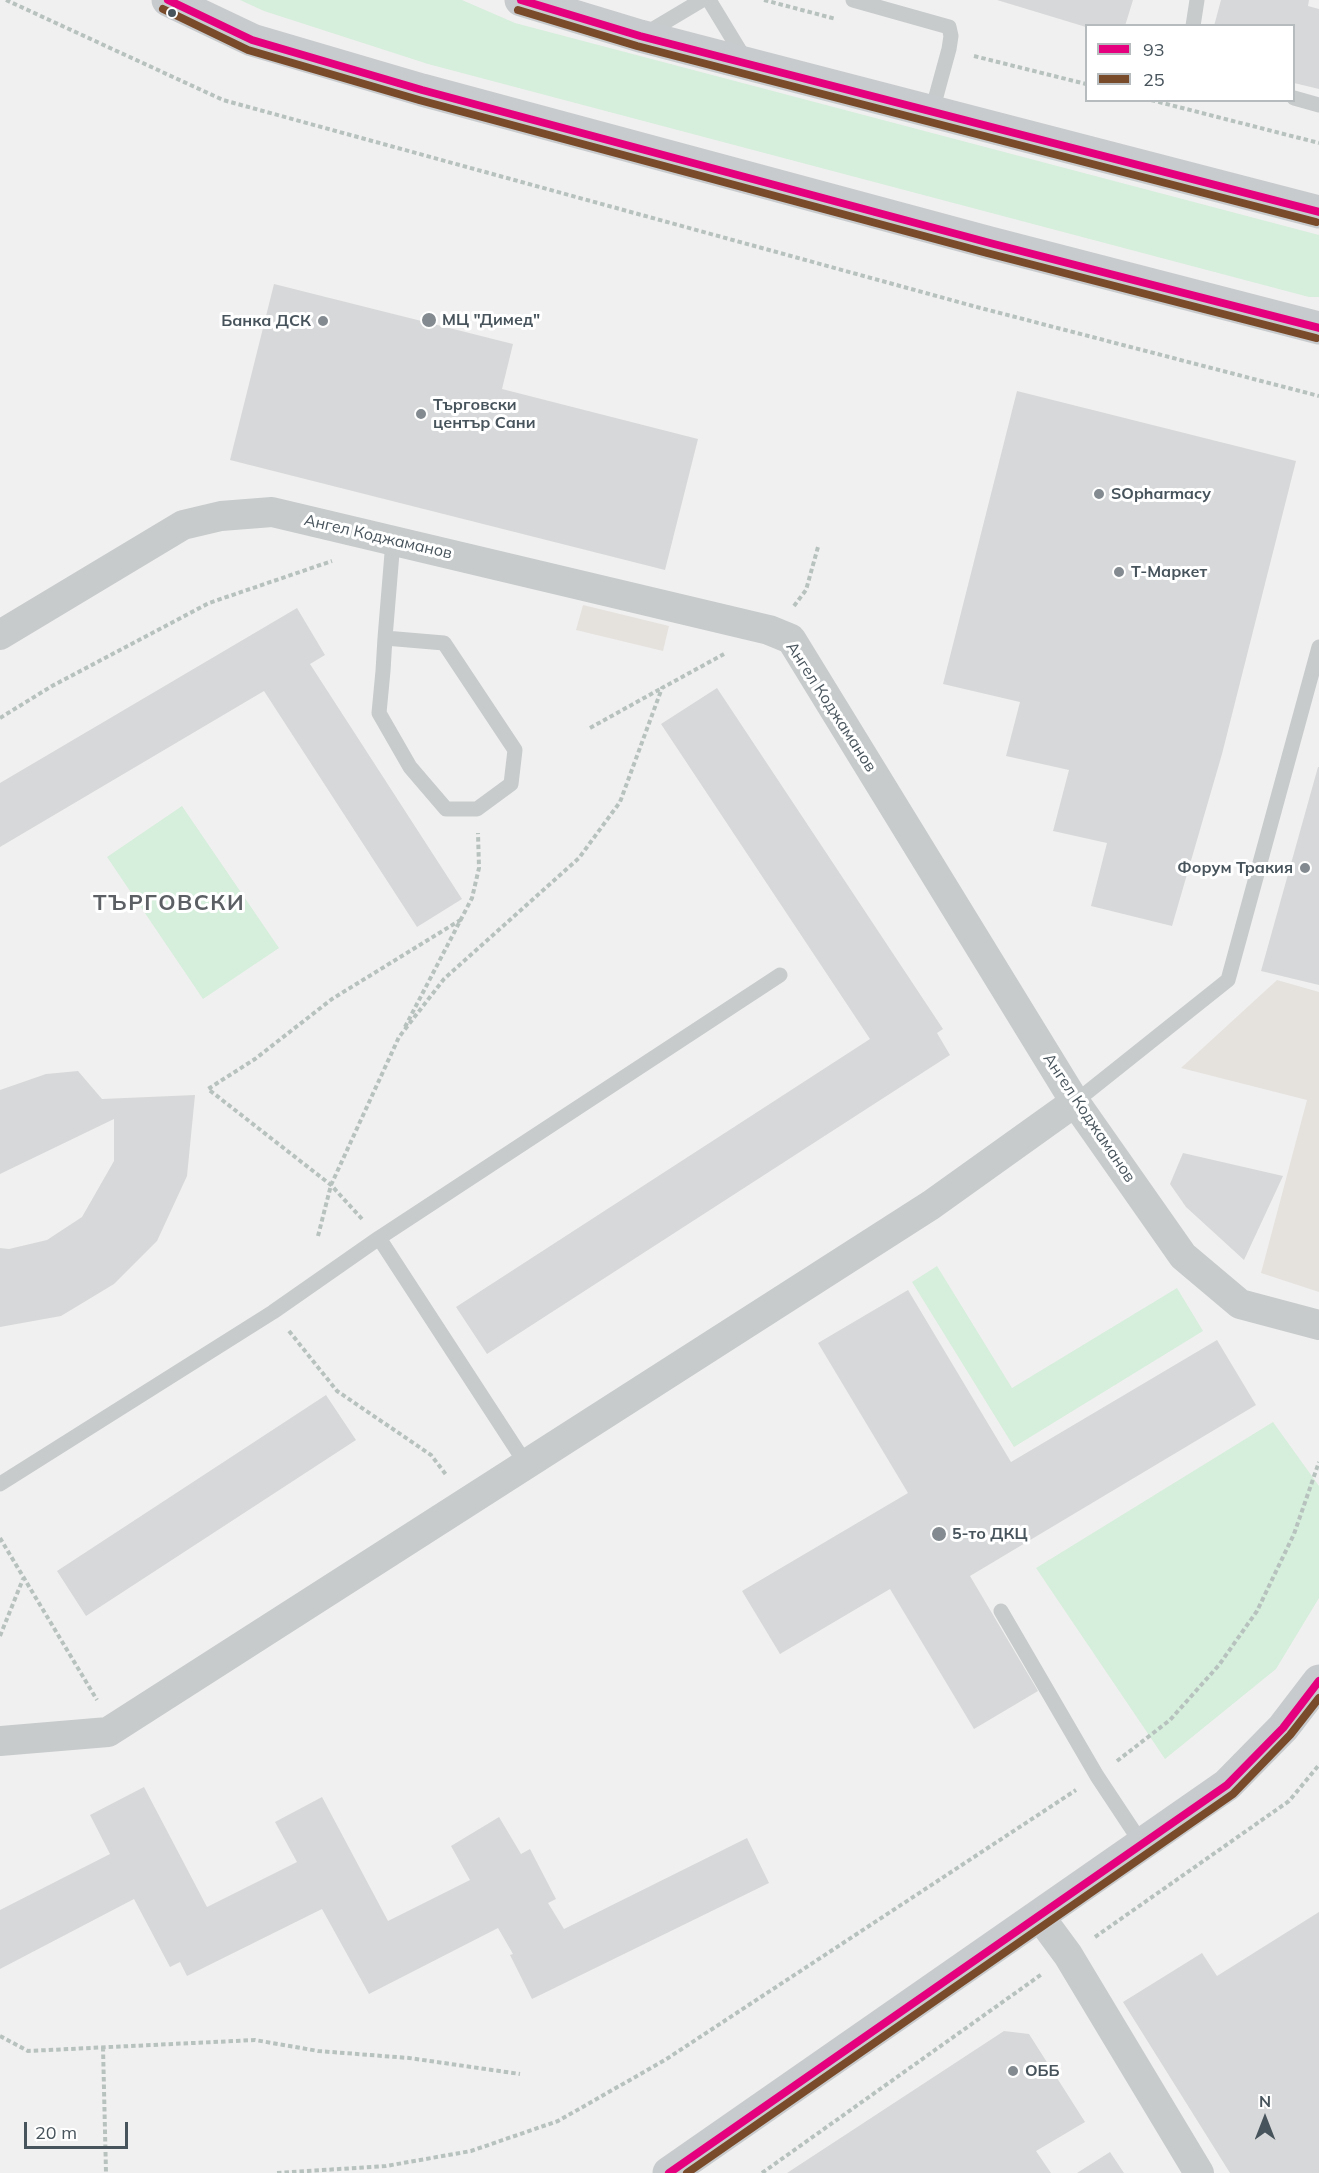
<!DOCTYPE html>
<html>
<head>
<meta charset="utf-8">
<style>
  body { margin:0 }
  #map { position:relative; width:1319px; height:2173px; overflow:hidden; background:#f1f0f0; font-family:Mulish,sans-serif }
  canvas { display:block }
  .legend { position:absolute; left:1085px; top:24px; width:210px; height:78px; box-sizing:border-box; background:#fff; border:2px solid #b6bbbe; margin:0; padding:8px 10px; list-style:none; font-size:18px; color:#48545c }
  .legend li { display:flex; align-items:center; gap:12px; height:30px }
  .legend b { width:30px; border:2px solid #b6bbbe }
  .north { position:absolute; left:1235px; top:2089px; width:60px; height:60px; -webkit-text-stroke:4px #fff; paint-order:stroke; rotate:0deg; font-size:16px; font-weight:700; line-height:24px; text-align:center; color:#48545c }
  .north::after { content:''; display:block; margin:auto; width:21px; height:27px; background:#48545c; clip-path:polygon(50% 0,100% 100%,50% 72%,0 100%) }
  .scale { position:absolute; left:24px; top:2122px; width:104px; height:27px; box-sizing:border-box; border:3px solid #48545c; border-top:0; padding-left:8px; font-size:18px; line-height:21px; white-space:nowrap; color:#48545c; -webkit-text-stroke:4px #fff; paint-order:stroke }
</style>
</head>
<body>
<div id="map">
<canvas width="1319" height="2173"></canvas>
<ul class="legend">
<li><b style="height:8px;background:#e5007d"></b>93</li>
<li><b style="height:8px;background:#7a4b2a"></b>25</li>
</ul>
<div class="north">N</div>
<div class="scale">20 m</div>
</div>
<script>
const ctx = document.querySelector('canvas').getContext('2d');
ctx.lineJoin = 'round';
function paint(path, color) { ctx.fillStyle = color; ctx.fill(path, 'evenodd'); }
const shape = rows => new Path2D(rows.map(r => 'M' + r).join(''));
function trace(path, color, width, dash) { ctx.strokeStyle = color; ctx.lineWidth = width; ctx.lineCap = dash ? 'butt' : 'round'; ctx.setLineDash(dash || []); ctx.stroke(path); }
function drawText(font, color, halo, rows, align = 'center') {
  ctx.font = font + ' Mulish,sans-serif'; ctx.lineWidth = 6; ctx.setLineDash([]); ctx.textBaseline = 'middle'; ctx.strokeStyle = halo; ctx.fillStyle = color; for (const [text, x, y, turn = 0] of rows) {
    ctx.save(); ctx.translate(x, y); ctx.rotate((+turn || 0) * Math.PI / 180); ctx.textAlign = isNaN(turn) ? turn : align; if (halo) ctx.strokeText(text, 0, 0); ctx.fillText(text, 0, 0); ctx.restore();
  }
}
const commercial = shape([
  [583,605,669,626,663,651,576,630],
  [1277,980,1319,992,1319,1292,1261,1273,1307,1100,1181,1068]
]);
const green = shape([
  [240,0,462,0,515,23,1319,235,1319,297,1309,297,428,64,264,11],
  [182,806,279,948,203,999,107,857],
  [937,1266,1012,1388,1177,1288,1203,1331,1014,1447,912,1282],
  [1273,1422,1319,1486,1319,1598,1276,1669,1165,1759,1036,1568]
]);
const building = shape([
  [997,0,1133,0,1125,26,1086,27],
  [1221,0,1309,0,1308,6,1319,9,1319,89,1294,83,1294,26,1214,26],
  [274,284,513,344,502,389,698,439,665,570,230,460],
  [1017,391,1296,461,1222,754,1172,926,1091,906,1107,843,1053,831,1069,770,1006,756,1020,702,943,684],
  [297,608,325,655,310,664,462,899,417,927,264,691,0,847,0,783],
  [717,688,943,1029,937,1033,950,1055,487,1354,456,1307,870,1039,661,724],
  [1318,767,1319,767,1319,985,1261,971],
  [78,1071,102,1099,195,1095,187,1176,157,1241,114,1284,61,1316,0,1327,0,1248,9,1249,47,1240,82,1217,114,1161,114,1119,0,1174,0,1090,46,1074],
  [1183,1153,1283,1176,1244,1260,1186,1207,1170,1184],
  [908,1290,1011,1462,1217,1340,1256,1405,970,1576,1038,1691,974,1729,890,1589,780,1654,742,1591,908,1493,818,1343],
  [326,1395,356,1440,86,1616,57,1571],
  [144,1787,207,1907,297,1862,275,1822,322,1797,388,1921,470,1880,451,1846,499,1817,521,1854,530,1849,556,1899,548,1903,564,1929,747,1838,769,1883,532,1999,510,1955,513,1954,498,1928,369,1994,322,1909,187,1976,180,1962,170,1967,134,1899,0,1969,0,1910,110,1854,90,1815],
  [1319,1912,1319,2173,1230,2173,1123,2002,1202,1953,1217,1976],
  [1004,2031,1029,2034,1085,2122,1036,2151,1051,2173,787,2173],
  [1110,2152,1124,2173,1077,2173]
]);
const path = shape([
  [6,0,223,100,973,306,1319,396],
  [764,0,836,19],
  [974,56,1086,84],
  [1151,100,1319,143],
  [794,606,806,590,818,547],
  [0,718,52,686,209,603,332,561],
  [590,728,662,688],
  [405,1027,472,898,479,868,478,833],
  [362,1219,331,1185,208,1089,255,1059,332,999,462,919],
  [318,1236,331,1185,399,1037,444,979,579,858,620,802,662,688,724,654],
  [289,1331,337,1391,431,1455,447,1476],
  [0,1538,97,1700],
  [0,1636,23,1579],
  [1117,1761,1170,1720,1219,1665,1257,1611,1294,1534,1319,1462],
  [1095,1937,1289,1801,1319,1765],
  [0,2036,28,2051,255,2040,318,2051,409,2058,520,2074],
  [103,2047,106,2173],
  [277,2173,386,2166,471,2151,558,2121,665,2060,1076,1790],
  [762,2173,1042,1974]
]);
const lane = shape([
  [709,0,746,61],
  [853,0,949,27,951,36,949,49,932,111],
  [1193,26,1197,0],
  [645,34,702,0],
  [1294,98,1319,105],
  [385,638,444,643,515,750,511,784,477,809,446,809,410,767,379,713,383,671,385,638,393,541],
  [1075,1102,1228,980,1319,647],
  [379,1238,526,1464],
  [0,1484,273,1312,379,1238,780,975],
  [1001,1611,1097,1776,1142,1844]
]);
const street = shape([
  [0,635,183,525,221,516,272,512,769,630,791,639,1075,1102,1183,1256,1240,1304,1319,1325],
  [0,1741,108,1732,931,1205,1075,1102],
  [1040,1917,1068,1955,1199,2173]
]);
const secondary = shape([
  [168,0,252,40,422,90,990,243,1319,328],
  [521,0,640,36,1319,212],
  [669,2173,1227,1785,1283,1728,1319,1681]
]);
const bus1 = shape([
  [168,0,252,40,422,90,990,243,1319,328],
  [521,0,640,36,1319,212],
  [669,2173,1227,1785,1283,1728,1319,1681]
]);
const bus2 = shape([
  [163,9,248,50,419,100,987,253,1316,338],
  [518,10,637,46,1316,222],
  [687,2173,1233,1794,1290,1735,1319,1698]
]);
const markers = [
  [172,13,5,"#48545c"],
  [429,320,8,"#838b90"],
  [323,321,6,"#838b90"],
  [421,414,6,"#838b90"],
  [1099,494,6,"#838b90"],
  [1119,572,6,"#838b90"],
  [1305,868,6,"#838b90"],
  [939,1534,8,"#838b90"],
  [1013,2071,6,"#838b90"]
];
const poiNames = [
  ["МЦ \"Димед\"",442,320],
  ["Банка ДСК",311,321,"right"],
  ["Търговски",433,405],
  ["център Сани",433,423],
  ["SOpharmacy",1111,494],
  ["Т-Маркет",1131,572],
  ["Форум Тракия",1293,868,"right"],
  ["5-то ДКЦ",952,1534],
  ["ОББ",1025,2071]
];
const streetNames = [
  ["Ангел Коджаманов",378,537,13],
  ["Ангел Коджаманов",831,707,57],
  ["Ангел Коджаманов",1089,1118,56]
];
const districtNames = [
  ["ТЪРГОВСКИ",169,903]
];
paint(commercial, '#e5e2de');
paint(green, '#d6eedc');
paint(building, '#d7d8d9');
trace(path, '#b7c2be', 4, [4.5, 3]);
trace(lane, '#c7cbcc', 15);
trace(street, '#c7cbcc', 30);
trace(secondary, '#c8cbcd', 33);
trace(bus1, '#e5007d', 8);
trace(bus2, '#7a4b2a', 8);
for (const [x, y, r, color] of markers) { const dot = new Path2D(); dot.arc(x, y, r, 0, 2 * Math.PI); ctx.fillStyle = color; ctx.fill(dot); trace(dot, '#fff', 2); }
drawText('bold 16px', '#48545c', '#fff', poiNames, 'left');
drawText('16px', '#48545c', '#fff', streetNames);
ctx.letterSpacing = '1.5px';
drawText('bold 22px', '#5c6064', '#fff', districtNames);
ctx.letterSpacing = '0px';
</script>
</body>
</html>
